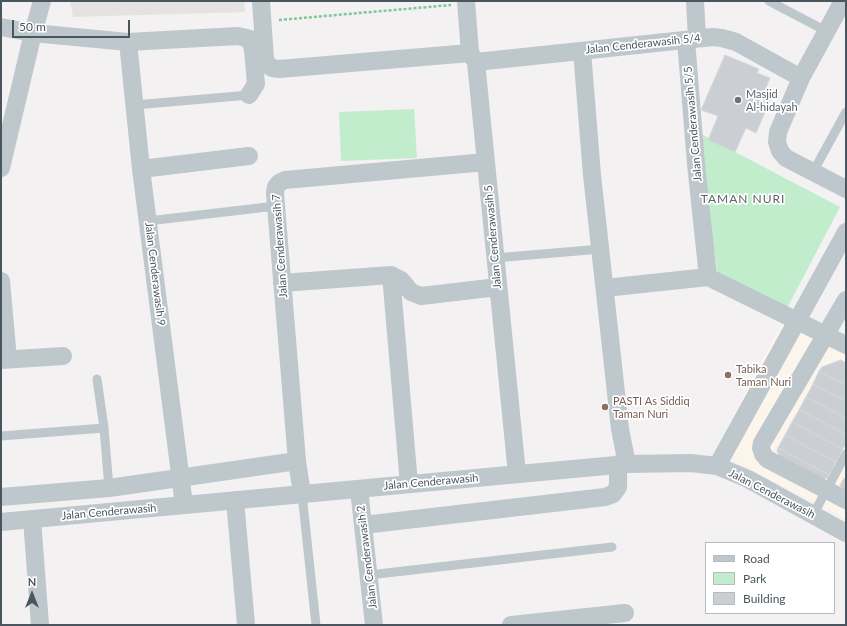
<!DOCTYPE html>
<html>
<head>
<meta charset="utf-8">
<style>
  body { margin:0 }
  #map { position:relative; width:847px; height:626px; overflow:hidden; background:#f3f1f1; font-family:Lato,sans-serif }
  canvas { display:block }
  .frame { position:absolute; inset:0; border:2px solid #49565d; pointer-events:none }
  .legend { position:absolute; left:705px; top:542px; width:130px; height:72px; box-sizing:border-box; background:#fff; border:1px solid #b6bbbe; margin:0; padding:5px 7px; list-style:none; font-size:12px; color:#49565d }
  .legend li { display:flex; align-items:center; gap:8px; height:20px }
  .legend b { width:20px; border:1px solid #b6bbbe }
  .north { position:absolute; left:12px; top:574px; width:40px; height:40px; -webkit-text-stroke:3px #fff; paint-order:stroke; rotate:0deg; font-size:11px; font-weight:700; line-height:16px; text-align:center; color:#49565d }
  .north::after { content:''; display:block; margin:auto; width:14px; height:18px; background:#49565d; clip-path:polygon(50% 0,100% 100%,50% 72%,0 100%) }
  .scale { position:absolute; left:12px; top:20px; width:118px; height:18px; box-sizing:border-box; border:2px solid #49565d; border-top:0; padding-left:5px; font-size:12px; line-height:14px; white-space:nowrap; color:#49565d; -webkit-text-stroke:3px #fff; paint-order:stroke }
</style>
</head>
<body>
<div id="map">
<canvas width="847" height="626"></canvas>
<div class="frame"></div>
<ul class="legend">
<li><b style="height:5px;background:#bdc7cc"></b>Road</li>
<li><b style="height:11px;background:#c2edcd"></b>Park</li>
<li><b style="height:11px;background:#cbced2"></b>Building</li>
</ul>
<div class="north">N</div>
<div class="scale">50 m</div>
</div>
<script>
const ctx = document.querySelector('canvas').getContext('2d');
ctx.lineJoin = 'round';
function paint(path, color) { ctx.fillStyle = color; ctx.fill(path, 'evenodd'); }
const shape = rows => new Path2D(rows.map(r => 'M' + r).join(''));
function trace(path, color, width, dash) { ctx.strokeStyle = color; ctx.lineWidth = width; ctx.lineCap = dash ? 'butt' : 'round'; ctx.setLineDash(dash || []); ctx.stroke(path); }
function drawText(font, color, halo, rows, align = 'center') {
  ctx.font = font + ' Lato,sans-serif'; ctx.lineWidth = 3.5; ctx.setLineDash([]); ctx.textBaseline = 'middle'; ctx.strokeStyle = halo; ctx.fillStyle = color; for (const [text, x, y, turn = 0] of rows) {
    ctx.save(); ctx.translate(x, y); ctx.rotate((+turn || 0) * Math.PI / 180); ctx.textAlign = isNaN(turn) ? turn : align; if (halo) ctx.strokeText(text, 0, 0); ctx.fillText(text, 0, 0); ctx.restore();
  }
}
const commercial = shape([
  [785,317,846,349,846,519,715,451]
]);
const education = shape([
  [70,1,244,1,245,12,73,17]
]);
const green = shape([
  [414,109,417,158,341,161,339,112],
  [697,132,840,207,785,312,718,277]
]);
const building = shape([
  [725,55,759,69,757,73,770,78,766,88,774,91,756,133,746,128,735,152,708,140,718,116,701,110,725,55],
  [841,360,846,363,846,385,819,371,822,367,841,360],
  [819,371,846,385,846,401,813,384,819,371],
  [813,384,846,401,846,418,806,397,813,384],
  [806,397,846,418,846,434,799,410,806,397],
  [799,410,846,434,846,443,843,449,792,422,799,410],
  [792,422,843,449,836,462,785,435,792,422],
  [785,435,836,462,829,475,778,448,785,435],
  [778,448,829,475,828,478,810,480,785,467,777,451,778,448],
  [844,478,846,480,846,495,840,485,844,478]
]);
const path = shape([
  [279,20,451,5]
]);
const lane = shape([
  [769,1,826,31],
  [135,105,249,95],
  [813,172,846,112],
  [148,221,276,206],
  [495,258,601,249],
  [97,379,104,428,109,488],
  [1,436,104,428],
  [302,494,316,625],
  [813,515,846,454],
  [369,575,612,547]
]);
const street = shape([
  [261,1,265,59,268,65,272,68,279,69,470,53],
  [466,1,470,53,476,62,517,474],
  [695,1,697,38],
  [843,1,801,78,778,132,777,142,780,151,786,158,846,189],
  [1,27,33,33,128,42,238,36,250,39,253,50,256,84,249,95],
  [686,40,696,164,708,277],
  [128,42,141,169,184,505],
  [582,51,592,175,620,429,627,464],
  [476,62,713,37,722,38,736,42,801,78],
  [1,168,33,33,42,1],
  [141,169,249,156],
  [391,275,409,484],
  [708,277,846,345],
  [1,281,8,359],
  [282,283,391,275,401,280,411,292,421,296,498,287],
  [605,288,708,277],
  [846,300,762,443,761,448,763,454,767,459,846,500],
  [1,360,63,356],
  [717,466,846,232],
  [359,489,374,625],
  [302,494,297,461,276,206,275,193,276,187,279,183,285,180,486,162],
  [1,497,109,488,297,461],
  [235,500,246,625],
  [32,519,40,625],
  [1,522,627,464,691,463,717,466,748,479,846,533],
  [363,525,605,497,613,494,618,487,618,464],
  [511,625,625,613]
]);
const markers = [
  [738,100,4,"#6b7280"],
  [728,375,4,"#8d6e63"],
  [605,407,4,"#8d6e63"]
];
const streetNames = [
  ["Jalan Cenderawasih 5/4",643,44,-6],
  ["Jalan Cenderawasih 5/5",693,124,-95],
  ["Jalan Cenderawasih 5",493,237,-95],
  ["Jalan Cenderawasih 7",280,246,-94],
  ["Jalan Cenderawasih 9",155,274,83],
  ["Jalan Cenderawasih",431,482,-5],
  ["Jalan Cenderawasih",772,494,27],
  ["Jalan Cenderawasih",109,512,-5],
  ["Jalan Cenderawasih 2",367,557,-97]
];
const worshipNames = [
  ["Masjid",746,94],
  ["Al-hidayah",746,107]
];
const educationNames = [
  ["Tabika",736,369],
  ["Taman Nuri",736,382],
  ["PASTI As Siddiq",613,401],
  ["Taman Nuri",613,414]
];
const neighbourhoodNames = [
  ["TAMAN NURI",743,199]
];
paint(commercial, '#fbf5ec');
paint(education, '#e4e2e2');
paint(green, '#c2edcd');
paint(building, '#cbced2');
trace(building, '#d5d8db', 1);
trace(path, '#7cc998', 2.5, [3, 2]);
trace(lane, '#bdc7cc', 9);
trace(street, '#bdc7cc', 18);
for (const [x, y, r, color] of markers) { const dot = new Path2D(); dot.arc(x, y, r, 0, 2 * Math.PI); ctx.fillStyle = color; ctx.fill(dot); trace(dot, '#fff', 1.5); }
drawText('11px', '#49565d', '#fff', streetNames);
drawText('11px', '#5b616d', '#fff', worshipNames, 'left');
drawText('11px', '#785e54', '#fff', educationNames, 'left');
ctx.letterSpacing = '1px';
drawText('12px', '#5d6265', '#fff', neighbourhoodNames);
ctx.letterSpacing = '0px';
</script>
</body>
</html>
